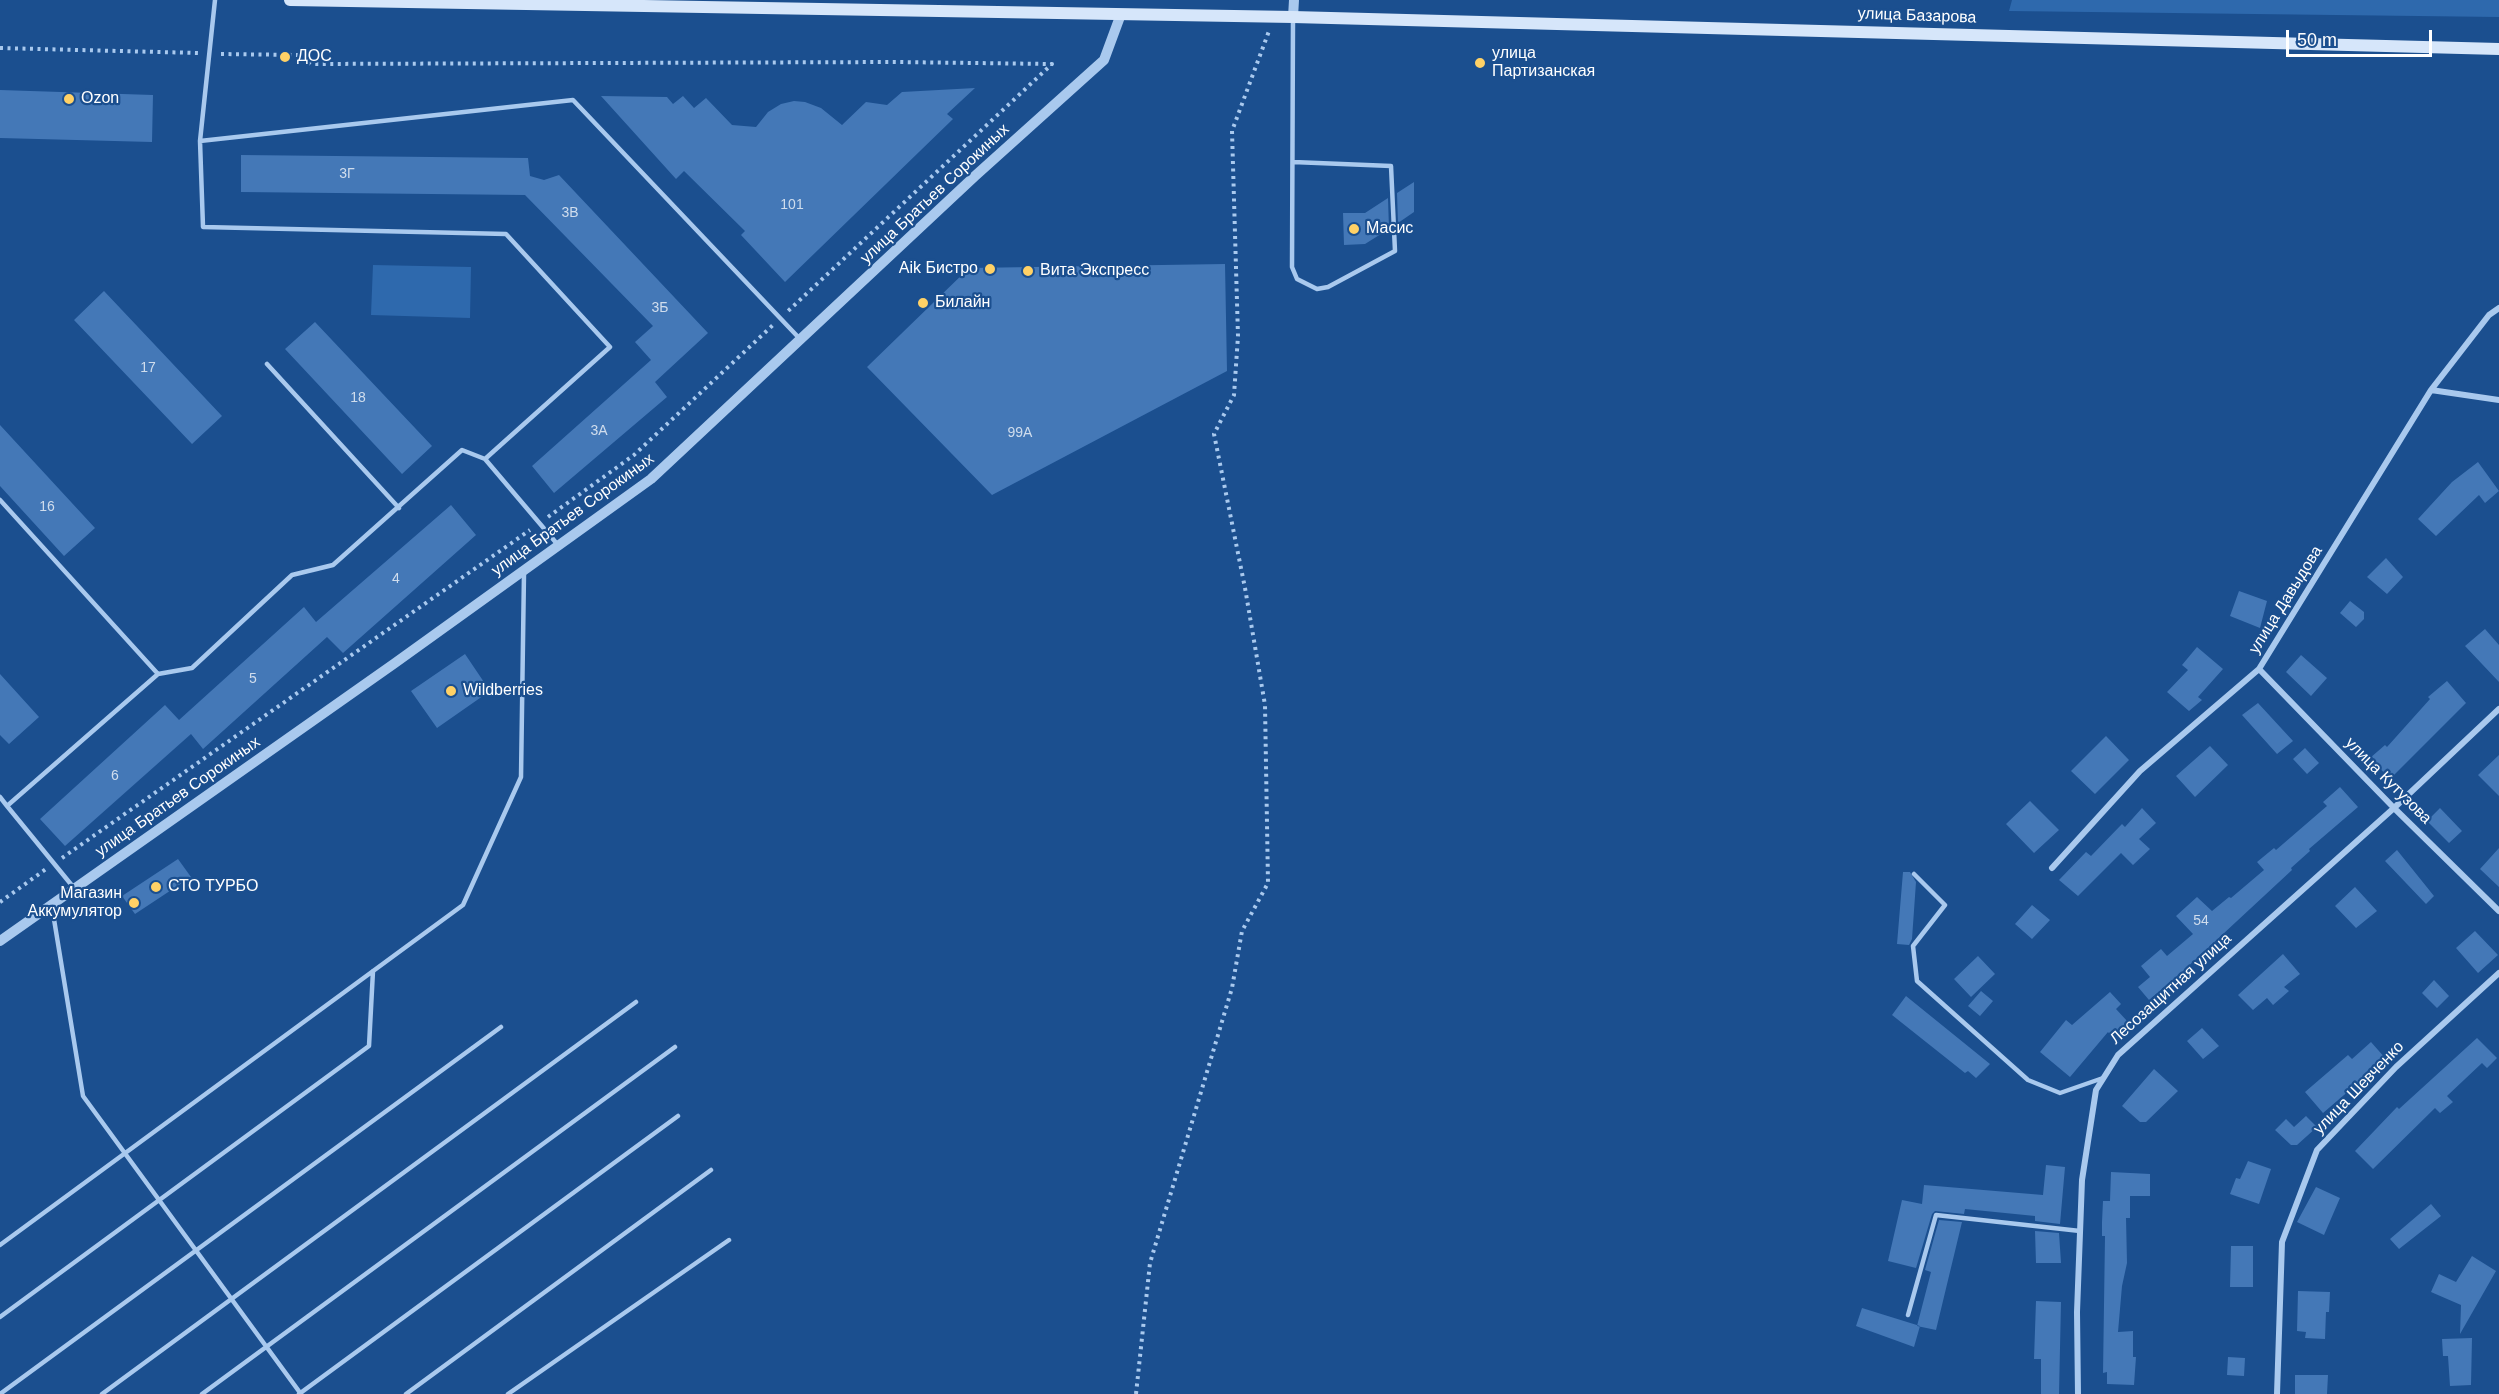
<!DOCTYPE html>
<html>
<head>
<meta charset="utf-8">
<style>
  body { margin:0 }
  #map { position:relative; width:2499px; height:1394px; overflow:hidden; background:#1b4f8f; font-family:Helvetica,sans-serif }
  canvas { display:block }
  .scale { position:absolute; left:2286px; top:30px; width:146px; height:27px; box-sizing:border-box; border:3px solid #fff; border-top:0; padding-left:8px; font-size:18px; line-height:21px; white-space:nowrap; color:#fff; -webkit-text-stroke:4px #1b4f8f; paint-order:stroke }
</style>
</head>
<body>
<div id="map">
<canvas width="2499" height="1394"></canvas>
<div class="scale">50 m</div>
</div>
<script>
const ctx = document.querySelector('canvas').getContext('2d');
ctx.lineJoin = 'round';
function paint(path, color) { ctx.fillStyle = color; ctx.fill(path, 'evenodd'); }
const shape = rows => new Path2D(rows.map(r => 'M' + r).join(''));
function trace(path, color, width, dash) { ctx.strokeStyle = color; ctx.lineWidth = width; ctx.lineCap = dash ? 'butt' : 'round'; ctx.setLineDash(dash || []); ctx.stroke(path); }
function drawText(font, color, halo, rows, align = 'center') {
  ctx.font = font + ' Helvetica,sans-serif'; ctx.lineWidth = 4.5; ctx.setLineDash([]); ctx.textBaseline = 'middle'; ctx.strokeStyle = halo; ctx.fillStyle = color; for (const [text, x, y, turn = 0] of rows) {
    ctx.save(); ctx.translate(x, y); ctx.rotate((+turn || 0) * Math.PI / 180); ctx.textAlign = isNaN(turn) ? turn : align; if (halo) ctx.strokeText(text, 0, 0); ctx.fillText(text, 0, 0); ctx.restore();
  }
}
const green = shape([
  [2012,0,2499,0,2499,17,2009,11],
  [373,265,471,267,470,318,371,315]
]);
const building = shape([
  [975,88,947,114,953,119,785,282,741,235,745,231,684,171,676,179,601,96,667,97,673,104,683,96,694,108,706,98,732,125,756,127,768,112,781,104,794,101,805,102,821,108,842,125,866,102,887,105,902,92],
  [0,90,153,95,152,142,0,138],
  [241,155,528,158,530,176,544,180,559,175,708,333,655,382,667,397,554,493,532,466,651,360,635,342,653,326,525,195,241,192],
  [1414,182,1414,212,1398,223,1397,193],
  [1388,198,1389,229,1365,244,1344,245,1343,213,1365,213],
  [1225,264,1227,371,992,495,867,367,969,268],
  [104,291,222,416,192,444,74,320],
  [315,322,432,446,402,474,285,349],
  [0,425,95,528,64,556,0,486],
  [2478,462,2499,491,2485,503,2479,495,2436,536,2418,519,2452,482],
  [451,505,476,535,343,653,327,637,203,749,191,734,65,846,40,819,165,705,179,720,304,607,316,622],
  [2386,558,2403,577,2387,594,2367,577],
  [2239,591,2267,601,2260,628,2230,616],
  [2350,601,2364,612,2364,619,2356,627,2340,613],
  [2485,629,2499,645,2499,682,2465,646],
  [2197,647,2223,669,2198,697,2202,700,2189,711,2167,692,2188,670,2182,665],
  [465,654,490,691,437,728,411,691],
  [2301,655,2327,678,2311,696,2286,672],
  [0,674,39,717,9,744,0,735],
  [2447,681,2466,703,2390,779,2370,758,2385,745,2387,747,2430,699,2428,697],
  [2258,703,2293,741,2277,754,2242,715],
  [2106,736,2129,760,2095,794,2071,771],
  [2210,746,2228,765,2195,797,2176,776],
  [2305,748,2319,763,2307,774,2293,759],
  [2499,755,2499,796,2478,775],
  [2340,787,2358,807,2309,849,2310,851,2291,868,2292,870,2181,973,2149,1000,2138,987,2150,977,2141,966,2161,949,2167,956,2193,934,2176,916,2197,897,2212,911,2229,897,2231,898,2264,870,2257,862,2274,848,2276,850,2327,806,2323,802],
  [2030,801,2059,830,2034,853,2006,824],
  [2142,808,2156,823,2139,839,2150,849,2133,865,2121,853,2078,896,2059,880,2086,852,2091,856,2122,824,2125,827],
  [2440,808,2462,831,2449,843,2427,821],
  [2499,848,2499,887,2480,869],
  [2397,850,2434,896,2426,904,2385,861],
  [178,859,191,877,135,914,122,896],
  [1903,872,1910,872,1916,882,1912,939,1909,945,1897,944],
  [2355,887,2377,911,2356,928,2335,906],
  [2032,905,2050,920,2032,939,2015,924],
  [2475,931,2498,955,2478,973,2456,948],
  [2283,954,2300,974,2284,987,2289,991,2273,1005,2267,998,2253,1010,2238,995],
  [1978,956,1995,974,1971,997,1954,979],
  [2434,980,2449,996,2437,1008,2422,993],
  [1981,991,1993,1001,1980,1016,1968,1006],
  [2110,992,2121,1004,2116,1009,2128,1022,2111,1036,2108,1032,2070,1077,2040,1052,2066,1020,2072,1025],
  [1906,996,1990,1064,1976,1078,1968,1071,1965,1073,1892,1015],
  [2202,1028,2219,1046,2203,1059,2187,1041],
  [2477,1038,2497,1058,2487,1068,2482,1063,2447,1096,2453,1102,2440,1113,2435,1108,2373,1169,2355,1151,2397,1107,2399,1109],
  [2371,1042,2386,1059,2323,1113,2305,1092,2348,1055,2352,1059],
  [2154,1069,2178,1091,2146,1122,2140,1122,2122,1106],
  [2306,1116,2317,1127,2297,1145,2291,1145,2275,1130,2286,1119,2294,1127],
  [2248,1161,2271,1169,2259,1204,2230,1194,2236,1178,2240,1179],
  [2046,1165,2065,1167,2060,1224,2035,1221,2035,1216,1965,1209,1964,1214,1935,1211,1932,1214,1916,1268,1888,1261,1902,1200,1922,1204,1924,1185,2043,1195],
  [2111,1172,2150,1174,2150,1196,2130,1196,2130,1218,2126,1218,2127,1263,2122,1286,2118,1332,2133,1331,2133,1357,2136,1357,2134,1385,2107,1384,2107,1372,2103,1373,2105,1236,2102,1236,2102,1222,2103,1201,2110,1201],
  [2316,1187,2340,1198,2324,1235,2297,1222],
  [2431,1204,2441,1216,2399,1249,2390,1239],
  [1939,1220,1962,1222,1936,1330,1917,1326,1931,1272,1925,1270],
  [2035,1231,2059,1233,2061,1263,2036,1263],
  [2231,1246,2253,1246,2253,1287,2230,1287],
  [2472,1256,2496,1271,2460,1334,2461,1305,2431,1292,2439,1274,2456,1282],
  [2298,1291,2330,1292,2329,1312,2326,1312,2325,1339,2305,1338,2306,1332,2297,1331],
  [2036,1301,2061,1302,2059,1394,2041,1394,2041,1359,2034,1359],
  [1862,1308,1920,1326,1914,1347,1856,1326],
  [2472,1338,2471,1385,2450,1386,2448,1356,2443,1356,2442,1339],
  [2228,1357,2245,1358,2244,1376,2227,1375],
  [2295,1375,2328,1375,2327,1394,2295,1394]
]);
const path = shape([
  [0,48,198,53],
  [221,54,300,55,311,64,895,62,1052,64,787,312],
  [548,517,634,455,773,325],
  [62,858,530,530],
  [0,902,46,869],
  [1136,1394,1150,1263,1232,988,1242,931,1268,883,1265,705,1245,588,1214,434,1234,395,1238,336,1232,131,1269,31]
]);
const service = shape([
  [215,0,200,141,203,227,506,234,610,347,485,459,558,545],
  [200,141,573,100,800,339],
  [1293,162,1391,166,1395,251,1328,287,1317,289,1297,279,1292,267,1293,17],
  [267,364,399,508],
  [0,500,158,674,7,806,74,888],
  [158,674,192,668,292,575,333,565,462,450,485,459],
  [0,797,7,806],
  [1914,874,1945,905,1913,946,1917,981,2028,1080,2060,1093,2103,1078],
  [52,907,83,1096,301,1394],
  [0,1245,463,905,521,777,524,573],
  [1908,1315,1936,1215,2080,1231],
  [0,1317,369,1046,373,971],
  [0,1394,501,1027],
  [102,1394,636,1002],
  [202,1394,675,1047],
  [299,1394,678,1116],
  [406,1394,711,1170],
  [508,1394,729,1240]
]);
const minor = shape([
  [2431,390,2489,315,2499,308],
  [2259,669,2394,808,2499,911],
  [2052,868,2140,771,2259,669,2431,390,2499,400],
  [2078,1394,2077,1312,2082,1180,2096,1090,2118,1055,2394,808,2499,709],
  [2277,1394,2282,1242,2317,1150,2396,1067,2499,973]
]);
const tertiary = shape([
  [1293,17,1294,0],
  [0,941,395,663,651,479,975,176,1104,60,1121,14]
]);
const secondary = shape([
  [290,0,1293,17,2499,49]
]);
const markers = [
  [285,57,6,"#ffd166"],
  [1480,63,6,"#ffd166"],
  [69,99,6,"#ffd166"],
  [1354,229,6,"#ffd166"],
  [990,269,6,"#ffd166"],
  [1028,271,6,"#ffd166"],
  [923,303,6,"#ffd166"],
  [451,691,6,"#ffd166"],
  [156,887,6,"#ffd166"],
  [134,903,6,"#ffd166"]
];
const numberNames = [
  ["3Г",347,174],
  ["101",792,205],
  ["3В",570,213],
  ["3Б",660,308],
  ["17",148,368],
  ["18",358,398],
  ["3А",599,431],
  ["99А",1020,433],
  ["16",47,507],
  ["4",396,579],
  ["5",253,679],
  ["6",115,776],
  ["54",2201,921]
];
const streetNames = [
  ["улица Базарова",1917,16,2],
  ["улица Братьев Сорокиных",935,194,-43],
  ["улица Братьев Сорокиных",573,515,-36],
  ["улица Давыдова",2286,600,-58],
  ["улица Кутузова",2388,781,45],
  ["улица Братьев Сорокиных",178,797,-35],
  ["Лесозащитная улица",2171,989,-42],
  ["улица Шевченко",2359,1088,-46]
];
const poiNames = [
  ["улица",1492,54],
  ["Партизанская",1492,72],
  ["ДОС",297,57],
  ["Ozon",81,99],
  ["Масис",1366,229],
  ["Aik Бистро",978,269,"right"],
  ["Вита Экспресс",1040,271],
  ["Билайн",935,303],
  ["Wildberries",463,691],
  ["СТО ТУРБО",168,887],
  ["Магазин",122,894,"right"],
  ["Аккумулятор",122,912,"right"]
];
paint(green, '#2e69ad');
paint(building, '#4478b7');
trace(path, '#a9c9ee', 4, [3, 4.5]);
trace(service, '#a9c9ee', 4.5);
trace(minor, '#a9c9ee', 6);
trace(tertiary, '#a9c9ee', 10);
trace(secondary, '#d6e6fa', 12);
for (const [x, y, r, color] of markers) { const dot = new Path2D(); dot.arc(x, y, r, 0, 2 * Math.PI); ctx.fillStyle = color; ctx.fill(dot); trace(dot, '#1b4f8f', 2); }
drawText('14px', '#d0dded', null, numberNames);
drawText('16px', '#fff', '#1b4f8f', streetNames);
drawText('16px', '#fff', '#1b4f8f', poiNames, 'left');
</script>
</body>
</html>
